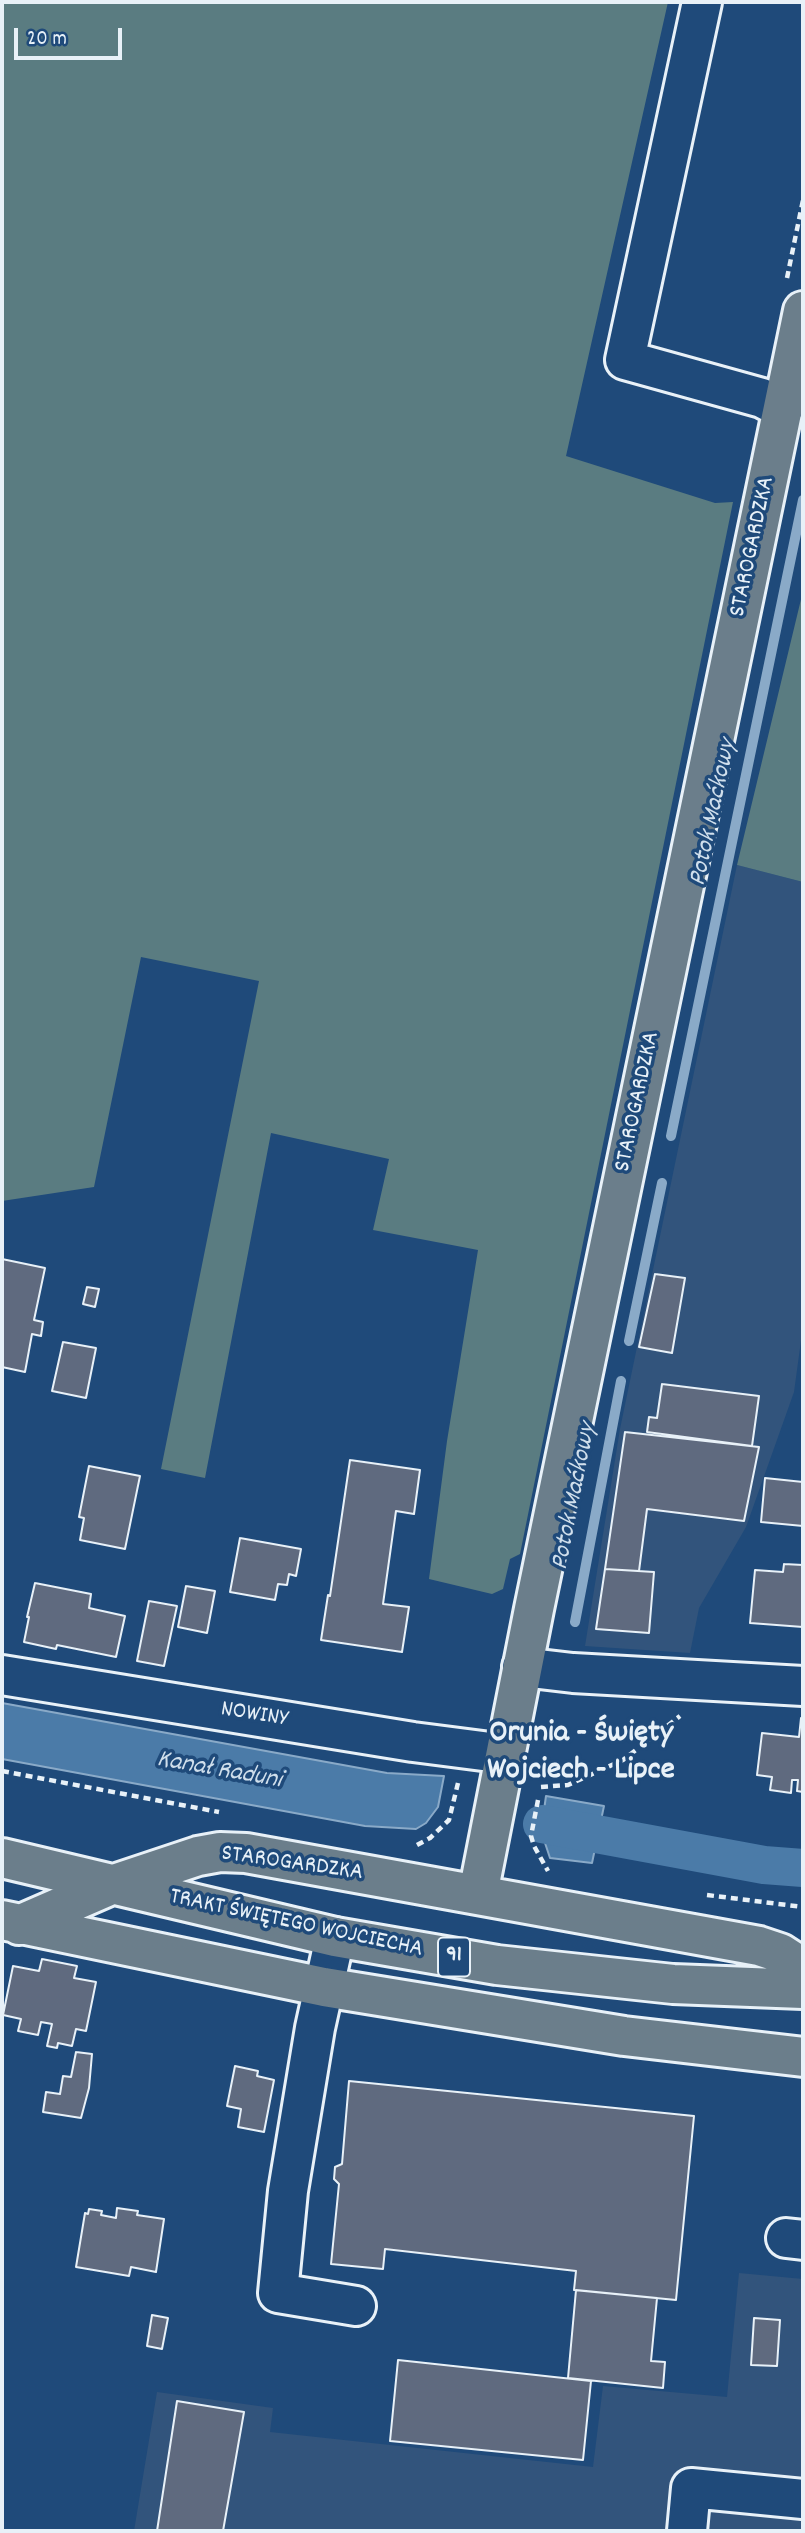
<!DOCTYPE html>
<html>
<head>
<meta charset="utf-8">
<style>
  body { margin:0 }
  #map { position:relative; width:805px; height:2533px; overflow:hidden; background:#1f4a7a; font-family:Dekko,sans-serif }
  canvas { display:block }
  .frame { position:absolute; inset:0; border:4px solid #e8f1f8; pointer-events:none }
  .scale { position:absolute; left:14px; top:28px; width:108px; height:32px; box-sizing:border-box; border:4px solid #e8f1f8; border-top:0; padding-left:9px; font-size:21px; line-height:24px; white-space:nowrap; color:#e8f1f8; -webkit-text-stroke:5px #1f4a7a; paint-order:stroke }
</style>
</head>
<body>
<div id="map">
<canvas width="805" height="2533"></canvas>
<div class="frame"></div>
<div class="scale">20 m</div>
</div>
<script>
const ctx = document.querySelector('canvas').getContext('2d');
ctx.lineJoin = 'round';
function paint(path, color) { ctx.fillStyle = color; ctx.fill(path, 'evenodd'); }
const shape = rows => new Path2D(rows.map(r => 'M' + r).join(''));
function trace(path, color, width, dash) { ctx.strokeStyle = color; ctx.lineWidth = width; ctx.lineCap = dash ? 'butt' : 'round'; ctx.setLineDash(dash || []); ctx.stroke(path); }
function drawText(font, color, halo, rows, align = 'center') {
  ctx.font = font + ' Dekko,sans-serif'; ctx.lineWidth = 7; ctx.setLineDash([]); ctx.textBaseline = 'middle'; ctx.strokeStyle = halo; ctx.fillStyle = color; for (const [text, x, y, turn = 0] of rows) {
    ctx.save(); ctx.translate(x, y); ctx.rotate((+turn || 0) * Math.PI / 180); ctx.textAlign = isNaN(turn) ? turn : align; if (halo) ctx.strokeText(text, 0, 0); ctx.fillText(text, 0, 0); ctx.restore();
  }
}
const built = shape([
  [737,865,803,882,803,1326,794,1392,746,1527,699,1608,690,1653,585,1646,620,1429],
  [739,2273,803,2279,803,2531,134,2531,157,2392,273,2408,270,2432,593,2467,603,2386,727,2397]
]);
const green = shape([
  [2,2,668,2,566,456,715,503,733,502,520,1554,510,1559,503,1589,492,1594,429,1579,447,1441,478,1250,373,1230,389,1159,271,1133,205,1478,161,1469,259,981,141,957,94,1187,2,1201],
  [803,591,803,882,737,865]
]);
const water = shape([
  [2,1703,387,1773,444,1776,438,1807,426,1823,416,1829,365,1826,2,1759,2,1703],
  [546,1796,604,1806,592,1863,550,1858,541,1831,546,1796]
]);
const stream = shape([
  [671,1136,803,500],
  [629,1341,662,1183],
  [575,1622,621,1381]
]);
const canal = shape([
  [542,1824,764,1865,803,1868]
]);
const building = shape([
  [2,1259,45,1268,34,1320,43,1322,41,1336,32,1334,25,1372,2,1367,2,1259],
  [655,1274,685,1278,672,1353,639,1347,655,1274],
  [87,1287,99,1289,95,1307,83,1304,87,1287],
  [63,1342,96,1348,86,1398,52,1391,63,1342],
  [662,1384,759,1396,752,1446,647,1432,649,1417,657,1418,662,1384],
  [625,1432,759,1447,744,1521,647,1509,639,1571,605,1569,625,1432],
  [350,1460,420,1470,414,1514,396,1511,383,1604,409,1607,402,1652,321,1640,328,1595,330,1596,350,1460],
  [89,1466,140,1476,125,1549,80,1540,84,1518,79,1517,89,1466],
  [765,1478,803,1482,803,1526,761,1522,765,1478],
  [240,1538,301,1549,296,1576,289,1574,287,1585,278,1584,275,1600,230,1592,240,1538],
  [784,1564,803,1565,803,1627,750,1623,755,1570,783,1572,784,1564],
  [605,1569,654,1572,649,1633,596,1629,605,1569],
  [35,1583,91,1594,89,1608,125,1616,116,1657,57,1645,56,1649,24,1642,29,1617,27,1617,35,1583],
  [186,1586,215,1591,207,1633,178,1627,186,1586],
  [149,1601,177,1606,164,1666,137,1661,149,1601],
  [801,1718,803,1718,803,1792,797,1791,798,1780,792,1780,791,1793,770,1790,772,1777,757,1775,762,1733,799,1737,801,1718],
  [42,1959,77,1966,74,1978,96,1982,86,2031,76,2029,72,2046,58,2043,57,2048,47,2046,52,2024,41,2022,38,2035,18,2031,21,2019,3,2015,13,1966,39,1971,42,1959],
  [76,2052,92,2054,89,2088,81,2118,43,2112,46,2092,60,2094,63,2076,71,2077,76,2052],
  [235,2066,258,2071,257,2076,274,2080,264,2132,238,2127,241,2109,227,2106,235,2066],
  [349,2081,694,2116,676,2300,574,2290,576,2271,385,2249,383,2269,331,2264,339,2184,334,2179,335,2167,342,2164,349,2081],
  [117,2208,138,2211,137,2215,164,2219,156,2272,131,2267,129,2276,76,2267,85,2213,88,2214,89,2209,102,2211,101,2215,116,2218,117,2208],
  [576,2290,657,2298,651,2361,665,2362,663,2388,568,2378,576,2290],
  [152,2315,168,2318,162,2349,147,2346,152,2315],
  [754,2318,780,2320,777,2366,751,2365,754,2318],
  [398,2360,591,2381,583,2460,390,2441,398,2360],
  [177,2401,244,2412,223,2531,157,2531,177,2401]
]);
const path = shape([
  [787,278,803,200],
  [2,1771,219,1812],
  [541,1787,568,1785,623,1760,680,1716],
  [538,1800,531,1836,534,1846,548,1871],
  [417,1845,430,1838,449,1820,458,1783],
  [707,1895,803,1907]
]);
const minor = shape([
  [702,2,625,360,762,398,783,409],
  [522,1667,573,1673,803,1686],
  [2,1675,413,1742,506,1754],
  [335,1937,315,2028,288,2191,278,2293,356,2306],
  [786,2238,803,2240],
  [687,2531,691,2488,803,2499]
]);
const major = shape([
  [2,1858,335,1937,497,1965,673,1984,803,1989],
  [478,1894,534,1609,803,311],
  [2,1920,324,1987,624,2036,803,2057],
  [19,1925,111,1885,198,1856,220,1852,246,1853,759,1946,780,1953,803,1968]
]);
const shields = [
  [454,1957,32]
];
const shieldNames = [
  ["91",454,1957]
];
const streetNames = [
  ["STAROGARDZKA",754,547,-78],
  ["STAROGARDZKA",639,1102,-78],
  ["NOWINY",254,1716,9],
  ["STAROGARDZKA",292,1865,8],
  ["TRAKT ŚWIĘTEGO WOJCIECHA",296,1925,12]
];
const waterNames = [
  ["Potok Maćkowy",715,813,-78],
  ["Potok Maćkowy",576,1497,-79],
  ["Kanał Raduni",219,1772,10]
];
const districtNames = [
  ["Orunia - Święty",581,1736],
  ["Wojciech - Lipce",581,1773]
];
paint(built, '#32547c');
paint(green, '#5a7c81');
paint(water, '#4b7ba8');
trace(water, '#8aaac8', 2);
trace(stream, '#8aaac8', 10);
trace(canal, '#4b7ba8', 38);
paint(building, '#5f6a7f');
trace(building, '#e8f1f8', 2);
trace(minor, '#e8f1f8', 44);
trace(major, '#e8f1f8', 44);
trace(path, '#e8f1f8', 4.5, [7, 5]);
trace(minor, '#1f4a7a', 38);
trace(major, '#6b7e8b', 38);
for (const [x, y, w] of shields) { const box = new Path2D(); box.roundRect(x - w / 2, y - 19.5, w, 39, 5); ctx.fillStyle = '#1f4a7a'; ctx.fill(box); trace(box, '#e8f1f8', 2); }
drawText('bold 23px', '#e8f1f8', null, shieldNames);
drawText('24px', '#e8f1f8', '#1f4a7a', streetNames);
drawText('italic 26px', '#d0dfec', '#1f4a7a', waterNames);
drawText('bold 32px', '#e8f1f8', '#1f4a7a', districtNames);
</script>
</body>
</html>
